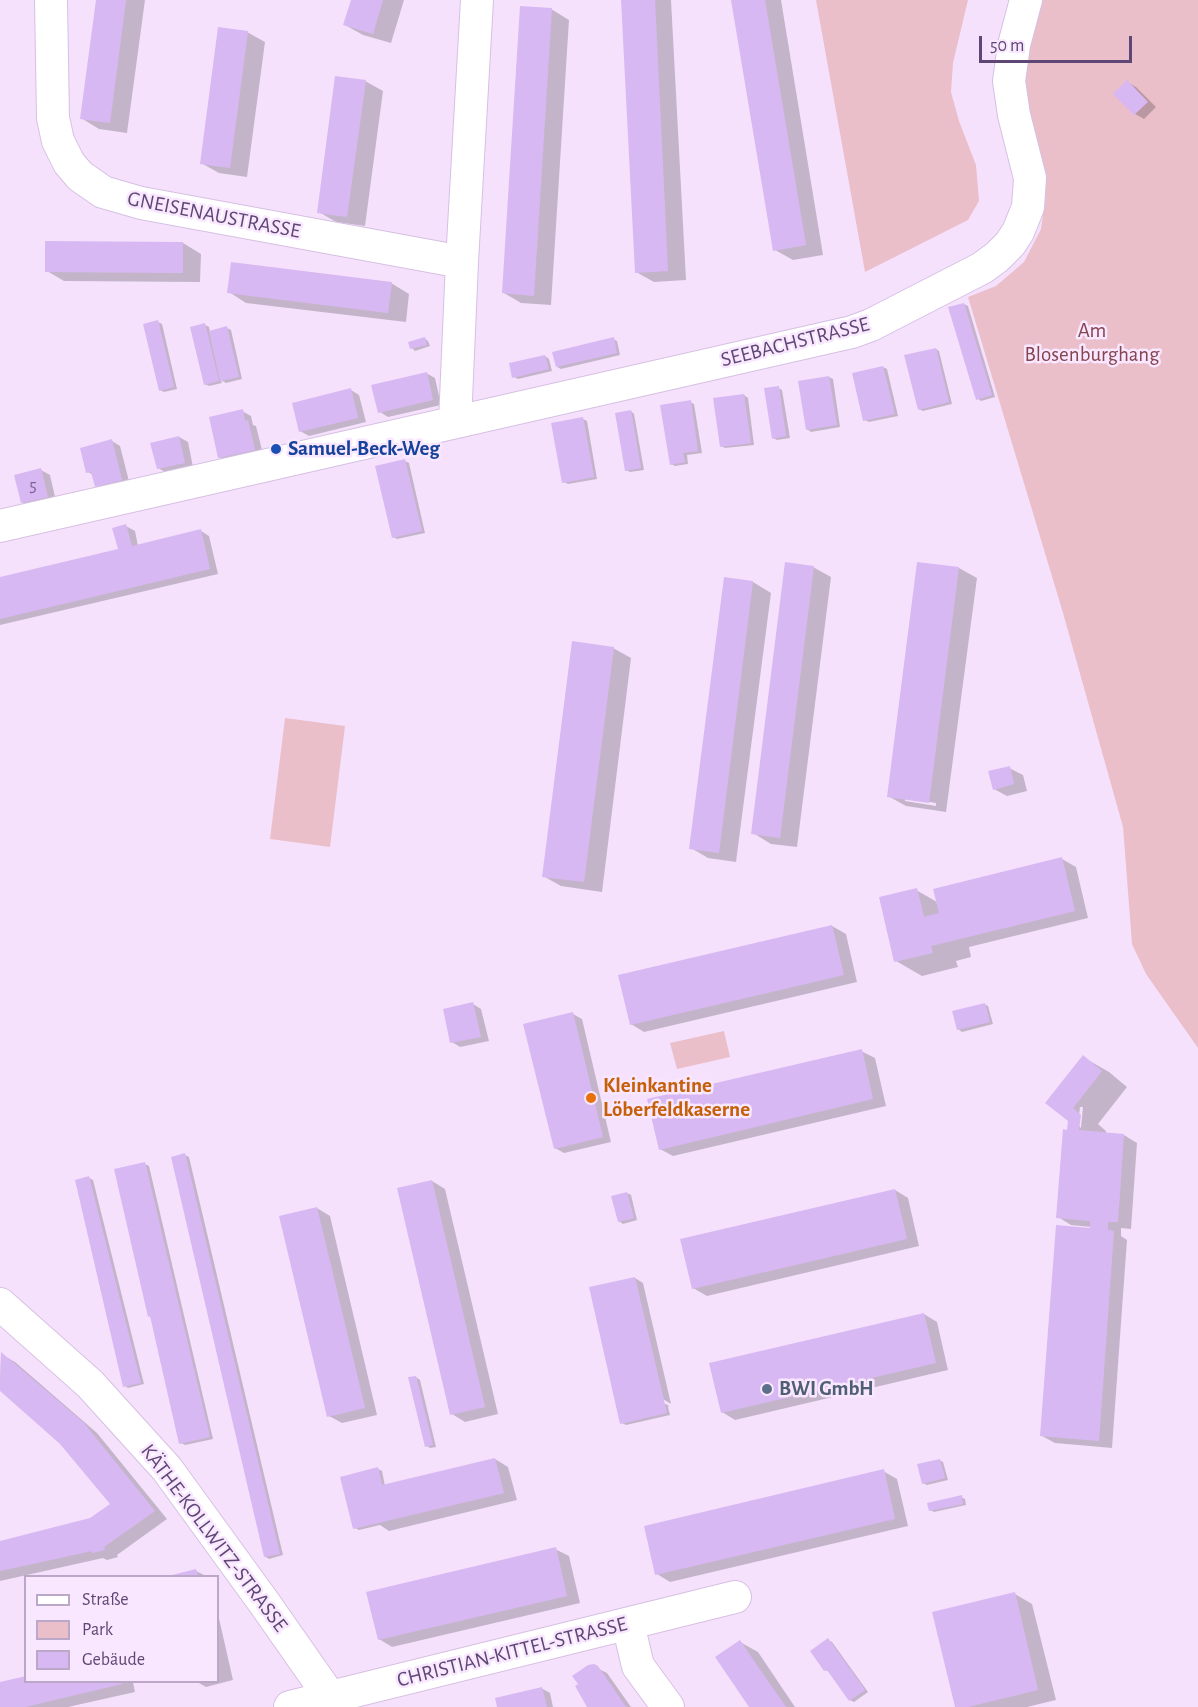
<!DOCTYPE html>
<html>
<head>
<meta charset="utf-8">
<style>
  body { margin:0 }
  #map { position:relative; width:1198px; height:1707px; overflow:hidden; background:#f6e1fd; font-family:"Alegreya Sans",sans-serif }
  canvas { display:block }
  .legend { position:absolute; left:24px; top:1575px; width:195px; height:108px; box-sizing:border-box; background:#f9e7ff; border:2px solid #bba7c7; margin:0; padding:8px 10px; list-style:none; font-size:18px; color:#5e4774 }
  .legend li { display:flex; align-items:center; gap:12px; height:30px }
  .legend b { width:30px; border:2px solid #bba7c7 }
  .scale { position:absolute; left:979px; top:36px; width:153px; height:27px; box-sizing:border-box; border:3px solid #5e4774; border-top:0; padding-left:8px; font-size:18px; line-height:21px; white-space:nowrap; color:#5e4774; -webkit-text-stroke:4px #f9e7ff; paint-order:stroke }
</style>
</head>
<body>
<div id="map">
<canvas width="1198" height="1707"></canvas>
<ul class="legend">
<li><b style="height:8px;background:#fff"></b>Straße</li>
<li><b style="height:16px;background:#eabfca"></b>Park</li>
<li><b style="height:16px;background:#d8b8f3"></b>Gebäude</li>
</ul>
<div class="scale">50 m</div>
</div>
<script>
const ctx = document.querySelector('canvas').getContext('2d');
ctx.lineJoin = 'round';
function paint(path, color) { ctx.fillStyle = color; ctx.fill(path, 'evenodd'); }
const shape = rows => new Path2D(rows.map(r => 'M' + r).join(''));
function trace(path, color, width, dash) { ctx.strokeStyle = color; ctx.lineWidth = width; ctx.lineCap = dash ? 'butt' : 'round'; ctx.setLineDash(dash || []); ctx.stroke(path); }
function drawText(font, color, halo, rows, align = 'center') {
  ctx.font = font + ' "Alegreya Sans",sans-serif'; ctx.lineWidth = 5; ctx.setLineDash([]); ctx.textBaseline = 'middle'; ctx.strokeStyle = halo; ctx.fillStyle = color; for (const [text, x, y, turn = 0] of rows) {
    ctx.save(); ctx.translate(x, y); ctx.rotate((+turn || 0) * Math.PI / 180); ctx.textAlign = isNaN(turn) ? turn : align; if (halo) ctx.strokeText(text, 0, 0); ctx.fillText(text, 0, 0); ctx.restore();
  }
}
const green = shape([
  [816,0,968,0,953,63,951,92,959,121,976,165,979,201,968,220,865,272],
  [1038,0,1198,0,1198,1048,1146,974,1132,944,1123,827,1063,613,968,297,996,286,1024,262,1041,229,1046,193,1019,94],
  [285,718,345,726,330,847,270,839],
  [724,1031,730,1057,677,1069,670,1043]
]);
const shadow = shape([
  [97,0,145,0,127,133,99,129,81,118],
  [353,0,404,0,391,43,363,35,345,25],
  [622,0,671,0,686,280,654,282,636,272],
  [733,0,781,0,823,255,793,260,775,250],
  [551,9,569,20,551,305,521,303,504,293],
  [247,32,265,42,247,177,219,173,201,163],
  [365,81,383,91,365,226,336,222,319,212],
  [1127,82,1136,87,1156,107,1144,119,1135,114,1115,94],
  [47,243,183,243,201,254,200,282,64,281,47,271],
  [391,283,409,294,406,322,246,303,229,292],
  [964,304,968,306,995,397,981,401,978,399],
  [158,322,162,324,177,389,164,392,160,390],
  [205,325,209,327,210,332,227,328,231,330,242,379,226,383,221,380,222,383,209,386,205,384],
  [424,338,428,341,430,346,415,351,412,348],
  [613,339,617,341,620,355,561,369,557,367],
  [936,349,939,351,952,404,923,411,919,409],
  [545,356,549,359,552,371,518,379,514,377],
  [883,367,887,369,898,416,869,422,865,420],
  [426,373,435,378,441,405,388,417,380,412],
  [829,377,833,379,840,427,811,432,807,429],
  [778,388,782,390,790,438,777,440,773,438],
  [351,390,359,395,366,422,309,436,300,431],
  [744,395,748,398,754,445,725,448,721,446],
  [690,402,694,404,702,453,687,455,688,464,675,466,671,464],
  [242,411,251,416,253,425,256,426,263,454,228,462,219,457],
  [631,411,634,414,644,470,630,472,626,470],
  [583,419,587,421,597,479,568,484,564,482],
  [179,437,188,442,193,467,167,473,158,468],
  [112,441,120,446,130,485,105,491,96,486,93,475,88,472],
  [405,461,409,463,425,533,397,539,393,537],
  [41,470,50,475,56,501,31,507,22,502],
  [126,526,135,531,138,546,201,531,209,536,218,574,0,625,0,578,119,550],
  [918,564,959,568,977,578,946,812,906,806,888,796],
  [905,798,936,803,936,806,905,801],
  [813,567,831,577,797,847,771,844,753,833],
  [725,579,753,582,771,593,736,862,708,858,691,848],
  [613,648,631,658,602,892,561,886,543,876],
  [1009,768,1023,775,1027,791,1007,796,994,789],
  [1062,859,1076,867,1088,918,969,947,971,957,956,961,958,967,922,976,896,961,916,890,937,902],
  [832,926,846,934,857,982,644,1032,631,1024],
  [473,1004,481,1009,489,1041,460,1047,452,1042],
  [984,1004,988,1006,993,1024,962,1032,958,1029],
  [573,1014,582,1019,611,1142,564,1153,555,1148],
  [861,1051,875,1058,886,1106,673,1156,660,1149],
  [1083,1057,1109,1072,1127,1087,1098,1124,1106,1131,1106,1134,1124,1135,1137,1143,1131,1229,1121,1228,1121,1236,1127,1240,1112,1448,1055,1443,1042,1436,1091,1230,1091,1227,1071,1225,1058,1217,1070,1120],
  [1080,1107,1083,1107,1081,1128,1078,1125],
  [185,1155,189,1157,283,1555,269,1559,266,1557],
  [145,1164,149,1166,213,1439,185,1445,181,1443,152,1318,149,1316],
  [89,1178,93,1180,144,1384,128,1388,125,1386],
  [432,1181,445,1189,498,1414,465,1422,452,1414],
  [895,1190,908,1198,919,1246,707,1296,693,1288],
  [627,1193,631,1195,637,1220,623,1224,619,1221],
  [317,1208,330,1216,377,1415,342,1423,329,1416],
  [635,1278,643,1283,671,1404,658,1396,657,1399,669,1406,668,1407,670,1415,626,1425,622,1423],
  [924,1314,937,1322,948,1370,735,1420,722,1412],
  [1,1354,15,1362,97,1433,167,1519,117,1555,118,1557,107,1560,103,1558,0,1581,0,1542,91,1520,112,1504,61,1443,0,1389],
  [416,1377,420,1380,436,1447,430,1448,427,1446],
  [495,1459,508,1467,517,1500,389,1531,380,1525,359,1530,355,1528,378,1469,382,1471,385,1486],
  [939,1460,943,1462,948,1480,927,1485,923,1483],
  [883,1471,897,1479,908,1526,670,1582,657,1574],
  [961,1497,965,1499,966,1505,934,1512,930,1510],
  [555,1549,569,1556,580,1603,392,1647,379,1639],
  [196,1571,206,1576,170,1576],
  [1015,1594,1032,1604,1056,1700,1027,1707,956,1707],
  [218,1614,233,1680,206,1687,197,1682,218,1682],
  [828,1640,832,1642,868,1692,854,1702,850,1700,830,1672,825,1670],
  [740,1642,758,1652,795,1707,751,1707],
  [593,1666,607,1673,631,1707,591,1707],
  [26,1682,133,1682,135,1692,68,1707,0,1707,0,1684],
  [541,1688,550,1693,553,1707,499,1707]
]);
const building = shape([
  [96,0,126,0,110,123,80,119],
  [351,0,383,0,373,34,343,25],
  [621,0,655,0,668,271,635,273],
  [731,0,765,0,806,245,773,251],
  [520,6,552,8,534,296,502,293],
  [218,27,248,31,230,168,200,164],
  [335,76,366,80,347,217,317,213],
  [1127,80,1148,102,1134,115,1113,94],
  [45,241,183,242,183,273,45,272],
  [231,262,392,282,388,313,227,293],
  [964,303,992,395,976,400,948,307],
  [158,320,174,387,159,391,143,324],
  [205,323,219,381,204,385,190,327],
  [227,326,239,377,220,381,209,331],
  [425,337,427,345,410,349,408,342],
  [614,337,617,353,556,367,552,352],
  [936,348,949,402,918,410,904,355],
  [545,355,549,369,512,378,509,363],
  [883,366,895,414,863,421,852,373],
  [427,372,433,400,378,413,371,385],
  [829,376,837,425,806,430,798,381],
  [779,386,786,436,772,439,764,388],
  [351,388,358,418,299,432,292,403],
  [744,394,751,443,720,447,713,398],
  [691,400,698,451,683,453,685,462,670,465,660,405],
  [243,409,245,421,248,420,255,450,218,458,209,417],
  [631,410,641,468,625,471,615,413],
  [583,417,594,477,562,483,551,423],
  [179,436,185,463,157,469,150,443],
  [112,439,122,480,95,487,91,472,86,473,80,448],
  [405,459,422,531,392,538,375,466],
  [41,468,48,497,21,503,14,475],
  [126,524,132,546,201,529,210,569,0,619,0,577,118,549,112,528],
  [785,562,814,566,780,838,751,834],
  [917,562,959,567,929,803,887,797],
  [724,577,753,581,719,853,689,849],
  [572,641,614,647,584,882,542,877],
  [1010,766,1014,784,993,790,988,771],
  [1062,857,1075,911,931,946,933,953,894,962,879,897,917,888,924,917,939,913,933,889],
  [832,925,844,975,630,1025,618,975],
  [473,1002,481,1037,450,1043,443,1009],
  [985,1003,990,1022,957,1030,952,1011],
  [573,1012,603,1137,554,1149,523,1024],
  [862,1049,873,1099,659,1150,647,1099],
  [1083,1055,1102,1071,1073,1108,1081,1115,1079,1130,1124,1134,1118,1222,1108,1222,1108,1230,1114,1231,1099,1441,1040,1436,1056,1225,1090,1228,1090,1221,1056,1218,1063,1129,1067,1130,1068,1121,1045,1103],
  [185,1153,280,1554,264,1557,171,1157],
  [145,1162,210,1437,179,1444,150,1316,148,1317,114,1169],
  [89,1176,141,1383,123,1387,75,1180],
  [432,1180,485,1407,450,1415,397,1188],
  [895,1189,907,1239,692,1289,680,1239],
  [627,1192,634,1218,618,1222,611,1196],
  [317,1207,365,1408,327,1417,279,1216],
  [635,1277,667,1413,620,1424,589,1287],
  [924,1313,936,1363,721,1413,709,1363],
  [1,1352,84,1423,155,1511,104,1547,105,1550,92,1553,92,1551,0,1571,0,1541,90,1518,110,1504,60,1444,0,1391],
  [416,1376,433,1445,425,1447,408,1377],
  [495,1458,504,1493,353,1529,340,1477,378,1467,382,1485],
  [940,1459,945,1478,922,1484,917,1464],
  [884,1469,895,1519,655,1575,644,1526],
  [962,1495,963,1504,929,1511,927,1503],
  [556,1547,567,1596,378,1640,366,1592],
  [196,1569,198,1576,168,1576],
  [1015,1592,1038,1690,968,1707,955,1707,932,1612],
  [828,1638,865,1690,849,1701,827,1670,824,1671,810,1651],
  [740,1640,754,1661,786,1707,749,1707,715,1657],
  [594,1664,598,1666,626,1707,587,1707,575,1686,578,1684,572,1676,588,1665],
  [26,1676,26,1682,122,1682,122,1684,25,1707,0,1707,0,1682],
  [542,1687,547,1707,497,1707,495,1698]
]);
const minor = shape([
  [51,0,53,118,58,141,69,163,80,176,103,192,141,203,462,262],
  [455,422,462,262,477,0],
  [0,526,852,332,871,325,982,268,997,257,1010,244,1018,232,1028,207,1030,178,1014,115,1009,81,1014,45,1026,0],
  [0,1304,90,1384,167,1469,265,1604,337,1707],
  [628,1624,638,1666,668,1707],
  [290,1707,735,1597]
]);
const markers = [
  [276,449,6,"#1a4fb4"],
  [591,1098,6,"#e8710a"],
  [767,1389,6,"#5c6f8a"]
];
const numberNames = [
  ["5",33,486]
];
const streetNames = [
  ["GNEISENAUSTRASSE",214,215,11],
  ["SEEBACHSTRASSE",795,342,-14],
  ["KÄTHE-KOLLWITZ-STRASSE",214,1538,53],
  ["CHRISTIAN-KITTEL-STRASSE",512,1652,-14]
];
const parkNames = [
  ["Am",1092,331],
  ["Blosenburghang",1092,355]
];
const transitNames = [
  ["Samuel-Beck-Weg",288,449]
];
const foodNames = [
  ["Kleinkantine",603,1086],
  ["Löberfeldkaserne",603,1110]
];
const serviceNames = [
  ["BWI GmbH",779,1389]
];
paint(green, '#eabfca');
paint(shadow, '#0003');
paint(building, '#d8b8f3');
trace(minor, '#d6c0e3', 34);
trace(minor, '#fff', 32);
for (const [x, y, r, color] of markers) { const dot = new Path2D(); dot.arc(x, y, r, 0, 2 * Math.PI); ctx.fillStyle = color; ctx.fill(dot); trace(dot, '#f9e7ff', 2); }
drawText('18px', '#7c6394', null, numberNames);
drawText('21px', '#5e4774', '#f9e7ff', streetNames);
drawText('21px', '#86444d', '#f9e7ff', parkNames);
drawText('bold 21px', '#164399', '#f9e7ff', transitNames, 'left');
drawText('bold 21px', '#c56008', '#f9e7ff', foodNames, 'left');
drawText('bold 21px', '#4e5e75', '#f9e7ff', serviceNames, 'left');
</script>
</body>
</html>
